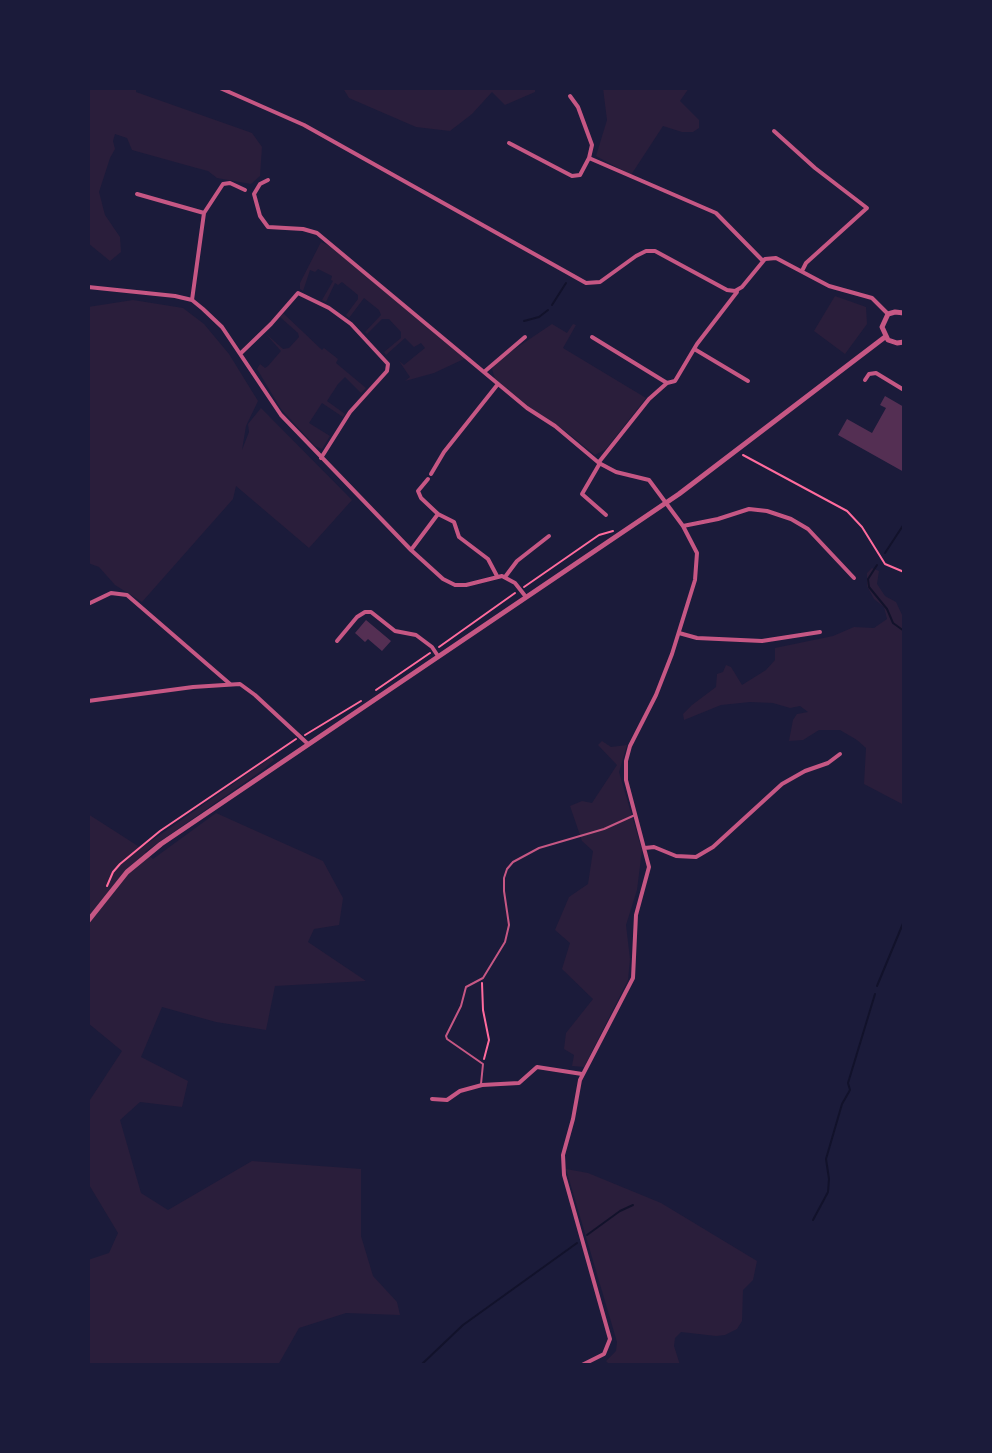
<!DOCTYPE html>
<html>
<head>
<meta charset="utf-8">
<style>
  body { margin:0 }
  #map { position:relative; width:992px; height:1453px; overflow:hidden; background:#1b1b3a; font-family:"Public Sans",sans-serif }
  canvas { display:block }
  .frame { position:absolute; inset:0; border:90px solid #1b1b3a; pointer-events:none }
</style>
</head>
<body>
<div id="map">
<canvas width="992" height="1453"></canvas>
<div class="frame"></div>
</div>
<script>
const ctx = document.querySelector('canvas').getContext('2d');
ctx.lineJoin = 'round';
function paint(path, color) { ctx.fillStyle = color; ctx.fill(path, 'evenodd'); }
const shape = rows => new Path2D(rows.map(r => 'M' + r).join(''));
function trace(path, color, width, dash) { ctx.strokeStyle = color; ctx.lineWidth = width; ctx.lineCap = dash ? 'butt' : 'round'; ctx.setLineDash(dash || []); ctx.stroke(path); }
const green = shape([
  [88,88,136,88,136,92,252,133,262,147,260,176,251,184,217,178,208,171,193,167,132,150,127,138,115,134,113,141,115,149,110,158,99,192,105,215,120,237,121,252,110,261,88,243],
  [343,88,535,88,535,92,505,105,492,92,472,114,450,131,416,127,349,98],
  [603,88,689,88,680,101,699,120,699,128,693,132,682,132,663,126,631,175,596,156,607,120],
  [321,242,332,247,466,358,434,373,405,381,410,377,399,361,404,365,425,348,421,343,414,347,405,338,386,355,384,352,401,338,401,332,389,319,382,319,367,334,365,332,381,315,379,310,364,298,349,318,346,315,358,299,358,295,342,282,338,285,335,283,326,302,322,300,333,281,331,280,332,276,318,269,315,272,310,270,303,291,300,289,300,283],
  [835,296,866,307,867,324,845,354,814,331],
  [133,300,183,308,204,324,229,354,258,401,246,426,242,450,249,432,248,424,261,408,352,500,309,548,236,486,233,499,142,602,115,585,99,567,88,563,88,307],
  [283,313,322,350,324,348,338,359,336,363,366,388,361,393,345,377,338,384,327,401,345,414,343,417,322,403,309,423,330,436,322,449,315,446,281,409,257,369,260,364,265,368,268,366,281,351,265,333,283,349,289,348,299,337,298,333,280,317],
  [552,324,567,333,573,324,576,325,563,348,646,398,606,449,595,455,564,430,529,407,495,379,492,369,497,361],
  [872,568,879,571,877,584,885,596,896,602,904,619,904,805,864,784,866,748,857,740,840,730,819,730,803,740,789,741,793,720,797,714,808,712,800,706,790,708,773,703,750,702,721,705,684,720,683,714,692,705,716,687,717,674,723,672,726,665,731,667,742,685,766,670,775,660,775,648,833,636,854,627,874,628,887,619,884,607,874,599,867,586,867,573],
  [602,741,611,747,627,745,619,772,642,850,637,890,626,925,630,959,628,980,584,1067,572,1066,574,1055,564,1049,566,1033,593,999,562,969,570,943,555,930,569,897,588,884,593,851,582,841,570,806,582,801,592,803,617,765,598,745],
  [272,757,274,760,264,769,145,852,153,859,216,813,323,861,343,898,339,925,314,929,308,942,366,981,275,986,266,1030,216,1022,162,1007,141,1057,188,1081,182,1107,140,1102,120,1120,141,1193,168,1210,252,1161,361,1169,361,1236,373,1276,397,1302,400,1315,346,1313,299,1328,278,1365,88,1365,88,1260,109,1253,118,1233,88,1183,88,1103,122,1051,88,1023,88,814,141,848],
  [566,1169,588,1173,661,1203,757,1261,753,1280,743,1290,742,1321,737,1329,725,1335,716,1336,681,1332,675,1338,674,1346,680,1365,597,1365,608,1363,606,1361,616,1351,617,1342]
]);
const stream = shape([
  [552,305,566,283],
  [524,321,539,317,548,310],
  [885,553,904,524],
  [877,565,868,579,869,587,887,609,893,623,904,631],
  [877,986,904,921],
  [813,1220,828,1192,829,1179,826,1159,842,1104,850,1090,848,1083,875,994],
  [587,1235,620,1211,633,1205],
  [421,1365,463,1325,577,1243]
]);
const building = shape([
  [885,396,904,407,904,472,838,435,847,419,872,433,886,408,880,405],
  [366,620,391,641,382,651,368,639,365,642,355,633]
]);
const path = shape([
  [743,455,847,511,862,527,885,564,904,572],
  [524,587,599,535,613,531],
  [439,647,515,593],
  [376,690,430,653],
  [305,735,361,701],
  [107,886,113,872,120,864,160,831,296,739],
  [482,983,483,1010,489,1040,484,1059]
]);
const service = shape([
  [481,1084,483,1064,447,1039,446,1036,461,1006,466,987,483,978,505,942,509,925,504,891,504,878,507,869,513,862,539,848,604,829,635,815]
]);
const minor = shape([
  [220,88,304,125,586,283,600,282,636,256,646,251,655,251,727,290,735,291,742,287,765,259,776,258,829,286,872,298,888,314],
  [570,96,578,107,592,145,589,158],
  [774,131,815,168,867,208,806,263,802,271],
  [509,143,572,176,580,175,589,158,716,213,763,261],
  [268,180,260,184,254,194,260,216,268,227,303,229,317,233,527,408,555,426,599,463,616,472,649,480,683,526,697,553,695,580,672,654,656,695,630,746,626,761,626,780,649,867,636,915,633,978,580,1080,573,1119,563,1155,564,1175,610,1339,604,1354,582,1365],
  [137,194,204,213],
  [88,287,175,296,192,300,203,309,222,327,281,415,411,550,443,579,455,585,466,585,502,576,515,583,526,597],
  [192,300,204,213,223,184,230,183,245,190],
  [592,337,667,383],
  [696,350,748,381],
  [241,353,271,324,298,293,329,308,351,324,388,364,387,371,350,412,321,458],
  [484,372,525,337],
  [865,380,869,374,876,373,904,390],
  [599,462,649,399,667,383,675,381,697,344,737,292],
  [600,463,582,494,606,515],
  [431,474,444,452,498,384],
  [428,479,418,491,421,498,438,514,454,522,459,537,488,559,497,576],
  [683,526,718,519,749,509,767,511,791,519,808,529,854,578],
  [411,550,438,514],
  [505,577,517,561,549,536],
  [88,604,111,593,127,595,230,684],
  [679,633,697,638,762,641,820,632],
  [337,641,357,617,365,612,371,612,395,631,416,635,432,647,438,656],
  [88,701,193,687,240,684,255,695,308,744],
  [645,848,654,847,676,856,696,857,713,847,782,784,805,771,828,763,840,754],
  [432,1099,447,1100,460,1091,482,1085,519,1083,537,1067,582,1074]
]);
const tertiary = shape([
  [904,313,895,312,888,314,882,327,888,340,897,343,904,342],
  [88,921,127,872,161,844,679,494,885,337]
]);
paint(green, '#2a1e3b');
trace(stream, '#12122b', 2);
paint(building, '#542f53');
trace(path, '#ff6b9d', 2);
trace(service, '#c65784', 2);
trace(minor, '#c65784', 4);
trace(tertiary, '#c65784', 5);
</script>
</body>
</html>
